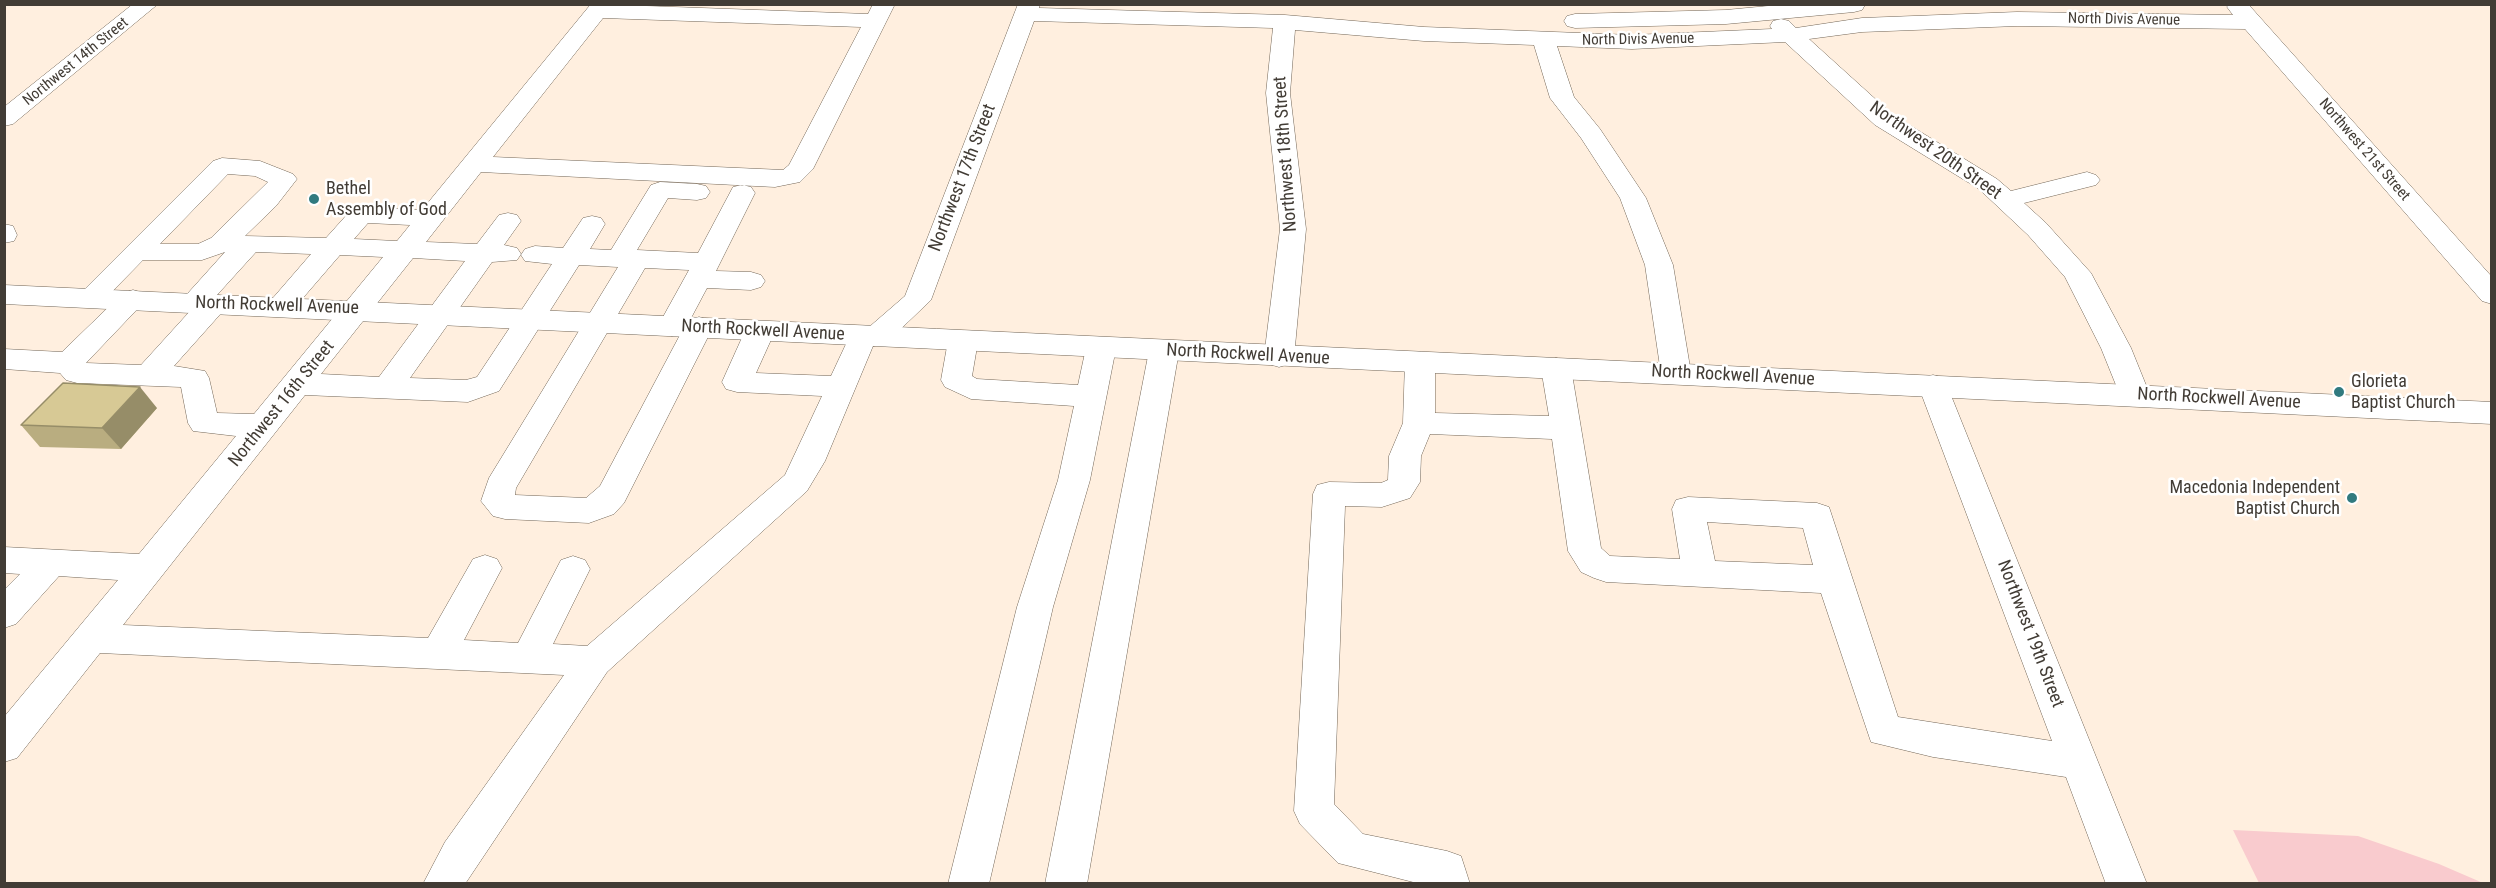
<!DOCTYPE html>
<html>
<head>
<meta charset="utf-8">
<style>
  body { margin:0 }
  #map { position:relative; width:2496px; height:888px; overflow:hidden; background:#ffefdf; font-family:"Roboto Condensed",sans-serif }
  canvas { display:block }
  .frame { position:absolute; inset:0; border:6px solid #423c35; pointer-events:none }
</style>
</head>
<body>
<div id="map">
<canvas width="2496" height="888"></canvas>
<div class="frame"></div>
</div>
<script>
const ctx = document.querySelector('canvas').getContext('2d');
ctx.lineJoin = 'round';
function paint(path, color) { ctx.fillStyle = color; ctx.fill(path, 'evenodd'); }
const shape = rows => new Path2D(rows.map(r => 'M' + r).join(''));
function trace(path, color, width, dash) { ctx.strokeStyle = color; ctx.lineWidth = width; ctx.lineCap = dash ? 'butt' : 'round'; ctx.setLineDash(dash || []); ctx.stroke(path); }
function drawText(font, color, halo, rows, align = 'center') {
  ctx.font = font + ' "Roboto Condensed",sans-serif'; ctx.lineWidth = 5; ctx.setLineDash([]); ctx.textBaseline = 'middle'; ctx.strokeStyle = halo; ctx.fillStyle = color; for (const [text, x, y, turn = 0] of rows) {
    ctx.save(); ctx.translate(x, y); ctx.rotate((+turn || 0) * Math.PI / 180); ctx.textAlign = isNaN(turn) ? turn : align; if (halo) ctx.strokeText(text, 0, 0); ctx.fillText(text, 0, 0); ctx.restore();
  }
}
const green = shape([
  [2233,830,2358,836,2439,864,2483,883,2259,883]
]);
const minor = shape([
  [133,4,158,4,13,124,4,126,4,107,133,4],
  [591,4,868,14,873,4,895,4,813,169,800,182,775,187,481,172,426,242,477,244,499,215,508,213,517,215,521,221,504,245,517,248,521,254,517,260,492,262,410,378,466,380,477,377,552,264,525,261,521,255,525,249,535,246,563,248,583,218,592,216,601,218,605,224,590,249,611,250,651,185,660,182,697,184,706,186,710,192,706,198,697,200,668,198,637,250,698,253,733,187,742,185,751,187,755,193,716,271,751,272,761,275,765,281,761,287,751,290,707,288,690,320,699,317,709,320,713,327,624,503,614,514,589,523,505,519,493,516,481,501,489,478,618,267,579,265,499,391,468,402,305,395,123,625,428,638,473,559,485,555,497,559,502,568,464,640,518,643,561,560,573,556,585,560,590,569,553,644,587,646,785,475,822,396,737,392,726,389,722,382,745,331,750,324,760,321,770,324,775,331,756,373,831,376,853,329,868,328,905,296,1018,4,1040,4,1039,8,1285,15,1424,27,1632,35,1772,29,1770,26,1773,21,1781,19,1789,21,1796,28,1862,18,2017,12,2233,15,2227,7,2229,4,2248,4,2492,277,2492,304,2482,301,2245,29,2017,26,1862,32,1809,39,1893,115,1997,179,2011,191,2087,172,2096,175,2100,180,2096,185,2024,203,2046,223,2091,273,2131,348,2150,395,2146,402,2135,406,2124,402,2120,395,2101,348,2065,277,2028,235,1979,189,1875,125,1785,42,1632,49,1557,46,1574,97,1600,129,1646,198,1673,265,1691,373,1687,380,1676,383,1665,380,1661,373,1645,265,1620,198,1581,138,1550,98,1534,45,1424,41,1295,30,1290,93,1306,229,1294,357,1289,364,1279,367,1269,364,1264,357,1280,229,1266,93,1273,28,1034,21,931,300,885,344,873,346,825,461,807,491,607,672,465,884,423,884,445,842,564,675,100,653,17,758,4,762,4,717,118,580,59,576,16,624,4,628,4,590,20,574,4,573,4,547,139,554,236,436,193,431,188,423,181,387,77,383,66,380,60,373,4,369,4,349,62,352,123,293,133,290,143,293,147,299,86,363,141,365,191,310,184,308,180,302,225,252,202,260,143,260,100,304,90,307,80,304,76,298,213,161,222,158,260,161,293,174,297,179,276,206,245,236,326,238,352,209,361,207,422,210,591,4],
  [603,18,861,27,789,165,783,170,493,157,603,18],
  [228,174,255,176,268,182,211,238,198,244,160,244,228,174],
  [368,223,410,225,397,241,354,239,368,223],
  [256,252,311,254,266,306,270,313,280,315,290,313,340,255,383,257,254,414,217,413,209,378,205,371,174,366,224,310,228,303,224,296,217,295,256,252],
  [413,258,465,261,379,377,321,374,413,258],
  [645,268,689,270,658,326,662,333,672,336,681,333,600,486,586,498,515,495,516,488,645,268],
  [1789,4,1865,5,1862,10,1854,12,1726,24,1575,28,1567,26,1564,21,1567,16,1575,14,1726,10,1789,4],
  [4,224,13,226,17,235,14,241,4,243,4,224],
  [963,331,973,334,978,341,972,376,977,379,1078,385,1086,348,1091,341,1101,338,1111,341,1116,348,1090,480,1053,607,989,884,948,884,1017,607,1058,480,1074,406,971,399,945,387,941,380,948,341,953,334,963,331],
  [1164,341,1174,344,1179,351,1087,884,1045,884,1149,351,1154,344,1164,341],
  [1420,352,1430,355,1435,362,1435,413,1549,416,1541,368,1545,361,1556,358,1567,361,1571,368,1601,548,1610,556,1680,559,1672,509,1676,500,1688,497,1817,503,1829,507,1898,717,2052,741,1918,385,1922,378,1933,375,1944,378,2147,884,2106,884,2066,777,1933,757,1871,742,1821,593,1606,582,1594,578,1581,572,1568,551,1552,439,1430,434,1421,456,1420,482,1410,498,1382,507,1345,506,1334,804,1363,834,1447,851,1461,856,1470,884,1421,884,1338,863,1300,824,1294,811,1313,494,1317,485,1329,482,1381,483,1388,480,1389,456,1403,423,1405,362,1410,355,1420,352],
  [1707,522,1803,528,1813,565,1715,561,1707,522]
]);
const major = shape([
  [4,285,2492,402,2492,424,4,304,4,285]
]);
const wall = shape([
  [157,408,121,449,40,447,21,425]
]);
const shadedWall = shape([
  [140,387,157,408,121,449,102,428]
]);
const building = shape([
  [63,383,140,387,102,428,21,425,63,383]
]);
const markers = [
  [314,199,6,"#317a7f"],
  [2339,392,6,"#317a7f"],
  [2352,498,6,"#317a7f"]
];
const farStreetnames = [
  ["North Divis Avenue",2124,20,1],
  ["North Divis Avenue",1638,40,-1],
  ["Northwest 14th Street",76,62,-39],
  ["Northwest 21st Street",2364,150,49]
];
const streetNames = [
  ["Northwest 20th Street",1935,151,35],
  ["Northwest 18th Street",1286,154,-94],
  ["Northwest 17th Street",963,178,-69],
  ["North Rockwell Avenue",277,306,2],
  ["North Rockwell Avenue",763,331,3],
  ["North Rockwell Avenue",1248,355,3],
  ["North Rockwell Avenue",1733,376,3],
  ["North Rockwell Avenue",2219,399,3],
  ["Northwest 16th Street",282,404,-51],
  ["Northwest 19th Street",2030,634,69]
];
const poiNames = [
  ["Bethel",326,189],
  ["Assembly of God",326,210],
  ["Glorieta",2351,382],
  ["Baptist Church",2351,403],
  ["Macedonia Independent",2340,488,"right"],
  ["Baptist Church",2340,509,"right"]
];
paint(green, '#f9cbce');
trace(minor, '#736657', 1);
trace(major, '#736657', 1);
paint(minor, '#fff');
paint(major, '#fff');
paint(wall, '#b9ad80');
paint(shadedWall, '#968d68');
paint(building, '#d7c995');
trace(building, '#968d68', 1.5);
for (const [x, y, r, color] of markers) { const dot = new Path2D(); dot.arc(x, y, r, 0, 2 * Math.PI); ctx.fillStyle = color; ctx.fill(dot); trace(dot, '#fff', 2); }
drawText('15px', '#423c35', '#fff', farStreetnames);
drawText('18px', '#423c35', '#fff', streetNames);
drawText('18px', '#423c35', '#fff', poiNames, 'left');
</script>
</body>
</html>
